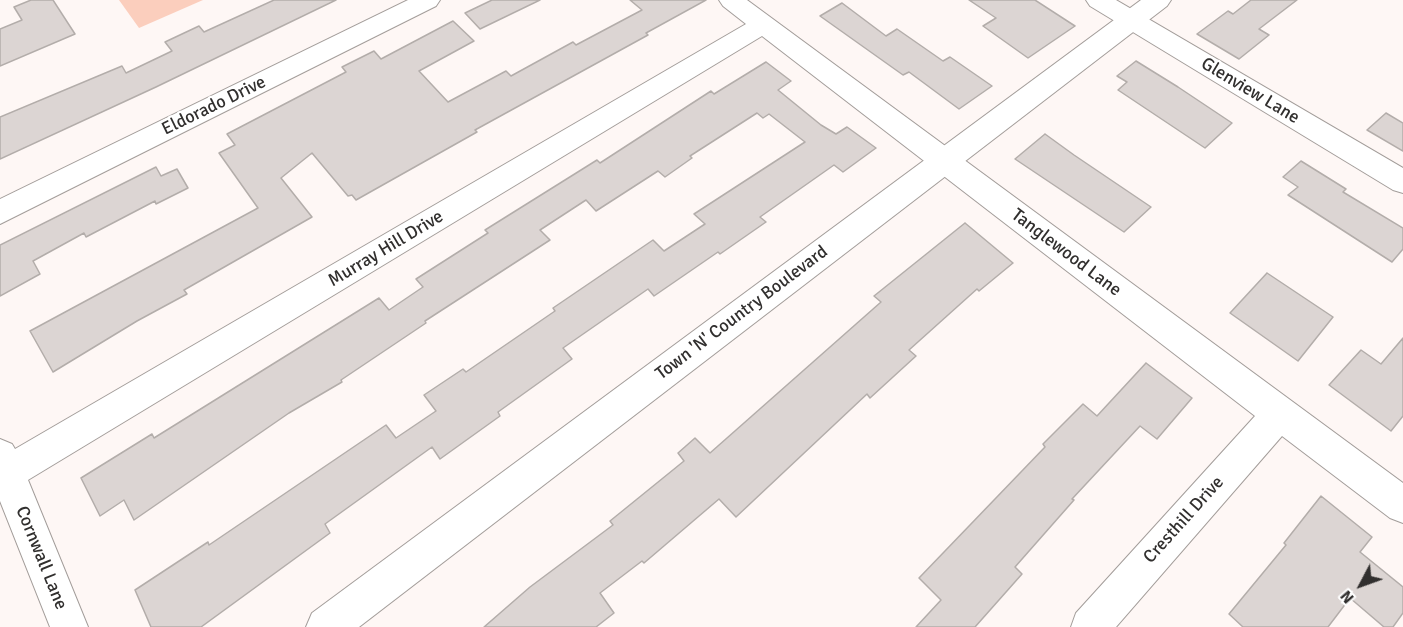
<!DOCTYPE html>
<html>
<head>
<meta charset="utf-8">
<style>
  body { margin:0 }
  #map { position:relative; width:1403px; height:627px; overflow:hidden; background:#fef7f5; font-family:Signika,sans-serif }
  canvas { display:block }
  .north { position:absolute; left:1331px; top:555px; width:60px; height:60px; -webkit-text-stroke:4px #fff; paint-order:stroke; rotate:229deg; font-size:16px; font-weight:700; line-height:24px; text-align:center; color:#312f2e }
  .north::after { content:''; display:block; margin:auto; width:21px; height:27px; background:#312f2e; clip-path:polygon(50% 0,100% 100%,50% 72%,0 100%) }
</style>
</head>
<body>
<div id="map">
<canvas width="1403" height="627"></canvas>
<div class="north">N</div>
</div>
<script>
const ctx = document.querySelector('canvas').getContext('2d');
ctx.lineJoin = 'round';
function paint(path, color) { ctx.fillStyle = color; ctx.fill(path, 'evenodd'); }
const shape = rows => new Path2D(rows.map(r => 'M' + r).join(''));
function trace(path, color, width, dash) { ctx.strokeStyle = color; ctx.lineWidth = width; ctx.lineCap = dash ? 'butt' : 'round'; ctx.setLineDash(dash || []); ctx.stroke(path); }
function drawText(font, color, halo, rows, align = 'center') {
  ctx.font = font + ' Signika,sans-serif'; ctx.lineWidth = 4.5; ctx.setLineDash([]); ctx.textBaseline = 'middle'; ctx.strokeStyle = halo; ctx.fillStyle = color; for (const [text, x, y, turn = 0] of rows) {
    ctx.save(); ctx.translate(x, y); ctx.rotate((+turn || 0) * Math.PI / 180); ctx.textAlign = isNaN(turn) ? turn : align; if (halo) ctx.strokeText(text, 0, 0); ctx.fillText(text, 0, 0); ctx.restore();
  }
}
const green = shape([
  [119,0,203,0,139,28]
]);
const building = shape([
  [31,0,53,0,75,34,0,66,0,29,22,20,14,7,31,0],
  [274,0,336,0,156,87,0,159,0,117,122,66,126,73,172,51,165,42,199,26,204,32,274,0],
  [492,0,540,0,480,29,465,13,492,0],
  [630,0,706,0,646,33,648,35,475,130,477,132,356,200,352,195,348,196,312,153,281,178,312,217,184,290,187,294,137,321,53,372,30,331,258,208,219,153,235,145,227,134,346,72,342,67,374,51,381,59,453,21,474,41,419,71,448,102,506,71,511,76,573,42,576,45,642,10,630,0],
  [969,0,1035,0,1075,26,1028,58,983,26,996,18,969,0],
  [1251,0,1297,0,1259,29,1269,35,1239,59,1197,34,1228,11,1233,14,1251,0],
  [842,3,886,36,897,29,943,61,950,57,992,86,959,109,909,72,903,75,820,16,842,3],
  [1136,61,1178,87,1232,123,1205,148,1118,90,1127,82,1117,76,1136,61],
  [766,62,791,81,778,90,821,125,836,134,847,127,876,148,843,172,834,165,760,217,766,222,720,254,718,252,654,296,648,289,563,348,572,359,498,412,500,416,440,459,432,447,325,524,330,533,201,627,151,627,135,590,208,542,209,545,386,425,396,438,436,411,424,395,463,369,466,372,555,311,553,308,653,240,664,251,705,224,694,214,805,142,769,114,763,118,757,113,690,156,692,158,665,177,658,171,596,211,586,200,540,230,550,240,425,321,426,323,341,380,342,382,289,413,134,520,124,500,100,516,81,478,152,434,154,438,379,298,389,310,423,287,416,279,488,233,485,230,597,160,600,163,711,91,714,94,766,62],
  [1386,113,1403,123,1403,151,1367,130,1386,113],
  [1045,134,1074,155,1151,207,1124,232,1015,159,1045,134],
  [1301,161,1346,189,1343,192,1403,228,1403,249,1392,262,1288,195,1298,187,1283,177,1301,161],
  [156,167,161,176,177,169,188,188,156,204,155,201,86,237,84,233,33,261,40,274,0,296,0,245,156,167],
  [965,223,1013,263,979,291,977,289,909,350,916,356,870,398,867,394,736,517,719,499,644,563,642,561,600,593,614,613,596,627,484,627,530,587,613,525,610,521,684,461,678,453,695,438,710,453,881,302,874,296,965,223],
  [1267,273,1333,317,1298,361,1230,313,1267,273],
  [1403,338,1403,416,1391,431,1329,385,1361,350,1381,364,1403,338],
  [1146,363,1192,398,1157,439,1140,426,1072,499,1074,500,1015,567,1022,574,975,627,916,627,941,600,919,578,1045,447,1043,444,1083,404,1097,416,1146,363],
  [1321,496,1372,537,1360,552,1403,587,1403,613,1393,627,1384,627,1350,598,1328,627,1243,627,1229,614,1286,545,1284,543,1321,496]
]);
const minor = shape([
  [408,0,440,0,436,6,0,224,0,199,408,0],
  [719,0,747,0,1403,483,1403,523,1390,518,1282,436,1116,627,1071,627,1076,613,1255,416,762,36,28,480,88,627,50,627,0,501,0,439,12,444,15,449,746,24,723,6,719,0],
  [1086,0,1116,0,1403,168,1403,193,1393,190,1090,6,1086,0]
]);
const tertiary = shape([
  [1141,0,1171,0,1167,6,359,627,306,627,312,613,1141,0]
]);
const streetNames = [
  ["Glenview Lane",1250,91,31],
  ["Eldorado Drive",214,106,-26],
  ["Murray Hill Drive",386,249,-31],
  ["Tanglewood Lane",1066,253,37],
  ["Town 'N' Country Boulevard",742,313,-37],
  ["Cresthill Drive",1184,520,-48],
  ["Cornwall Lane",41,558,68]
];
paint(green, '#fbcebd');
paint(building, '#dcd5d3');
trace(building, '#b3adaa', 1.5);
trace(minor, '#a39d9a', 2);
trace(tertiary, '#a39d9a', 2);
paint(minor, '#fff');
paint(tertiary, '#fff');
drawText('18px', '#312f2e', '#fff', streetNames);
</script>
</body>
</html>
